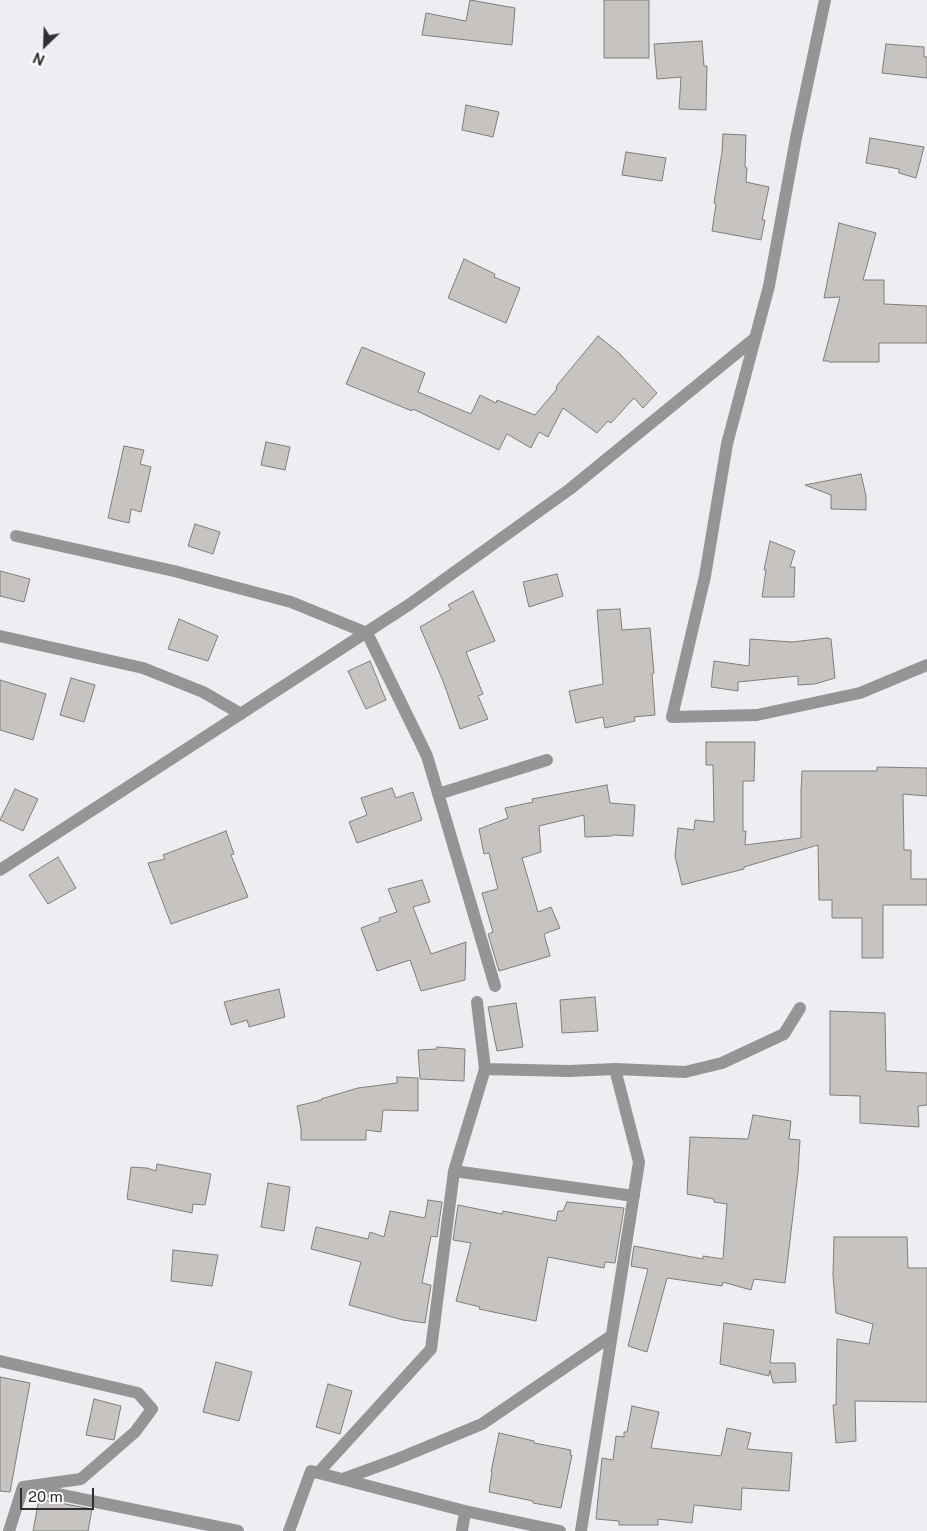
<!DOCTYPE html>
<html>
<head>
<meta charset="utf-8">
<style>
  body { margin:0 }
  #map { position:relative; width:927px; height:1531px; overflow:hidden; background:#eceef2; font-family:"Public Sans",sans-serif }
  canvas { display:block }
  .north { position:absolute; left:20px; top:20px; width:50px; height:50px; -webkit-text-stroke:4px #fafcfe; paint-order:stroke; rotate:204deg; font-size:14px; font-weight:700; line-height:20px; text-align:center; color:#303032 }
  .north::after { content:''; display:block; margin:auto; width:18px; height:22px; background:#303032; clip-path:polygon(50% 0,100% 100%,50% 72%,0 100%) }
  .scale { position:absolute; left:20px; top:1488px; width:74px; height:22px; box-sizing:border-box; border:2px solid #303032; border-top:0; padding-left:6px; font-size:15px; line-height:18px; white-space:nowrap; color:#303032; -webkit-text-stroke:4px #fafcfe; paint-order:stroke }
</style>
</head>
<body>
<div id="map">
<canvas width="927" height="1531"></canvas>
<div class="north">N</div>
<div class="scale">20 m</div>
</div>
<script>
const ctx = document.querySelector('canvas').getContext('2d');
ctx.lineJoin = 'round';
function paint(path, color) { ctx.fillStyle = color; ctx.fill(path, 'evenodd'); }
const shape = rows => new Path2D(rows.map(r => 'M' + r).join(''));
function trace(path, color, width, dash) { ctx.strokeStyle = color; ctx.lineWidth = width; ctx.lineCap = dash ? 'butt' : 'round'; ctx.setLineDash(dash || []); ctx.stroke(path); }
const building = shape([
  [470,0,515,8,512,45,422,35,426,13,466,21,470,0],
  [604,0,649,0,649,58,604,58,604,0],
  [702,41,704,66,707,66,706,110,679,109,681,77,657,79,654,44,702,41],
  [886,44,924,47,924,57,927,57,927,78,882,73,886,44],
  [466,105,499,112,493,137,462,130,466,105],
  [723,134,746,135,745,167,747,168,746,182,769,187,762,220,765,220,761,240,712,231,716,204,714,203,722,152,723,134],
  [870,138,924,147,916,178,899,173,899,169,866,163,870,138],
  [626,152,666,158,662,181,622,175,626,152],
  [839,223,876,233,863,280,884,280,884,304,927,306,927,343,879,343,879,362,829,362,829,361,823,361,840,297,824,298,839,223],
  [464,259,495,274,494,277,520,288,506,323,448,298,464,259],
  [598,336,619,353,657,393,643,408,634,398,611,423,608,421,597,433,563,408,548,437,539,432,531,448,507,434,499,450,413,409,412,411,346,384,362,347,425,373,418,392,471,414,480,395,496,403,497,400,535,415,557,389,556,387,559,383,598,336],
  [266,442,290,447,285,470,261,465,266,442],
  [124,446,144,450,140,464,151,467,141,512,131,509,129,523,108,518,124,446],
  [861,474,866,496,866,510,831,509,831,495,805,485,861,474],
  [195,524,220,532,213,554,188,546,195,524],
  [770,541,795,551,790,567,795,567,794,597,762,597,766,570,764,570,770,541],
  [0,571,30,579,24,602,0,596,0,571],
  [557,574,563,596,529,607,523,582,557,574],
  [473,591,495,641,466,652,483,694,478,696,488,719,460,729,443,681,420,627,451,609,448,605,473,591],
  [620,609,622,630,650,628,654,673,652,674,655,715,634,717,635,721,605,728,603,717,576,723,569,691,603,684,597,610,620,609],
  [179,619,218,636,208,661,168,649,179,619],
  [827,638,831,639,835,678,815,684,798,685,798,676,738,682,738,691,711,687,714,661,749,666,750,639,792,642,827,638],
  [370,661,386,700,366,709,348,671,370,661],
  [71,678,95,685,84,722,60,715,71,678],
  [0,680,46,694,33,740,0,730,0,680],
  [706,742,755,742,754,781,743,781,743,831,746,831,745,845,801,838,801,791,802,771,877,771,877,767,927,768,927,796,903,794,904,850,911,850,911,879,927,879,927,905,883,905,883,958,862,958,862,918,832,918,832,900,819,900,818,845,744,867,744,869,682,885,675,856,678,828,694,830,695,820,714,822,713,765,706,765,706,742],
  [607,785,610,803,635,805,633,836,612,835,612,836,585,837,584,815,539,826,541,852,522,858,538,912,551,907,560,928,544,934,550,956,499,971,488,934,493,932,482,893,498,889,489,853,484,854,479,829,508,818,505,808,533,802,532,799,543,797,607,785],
  [392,788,396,798,413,792,422,820,357,843,349,822,367,815,361,798,392,788],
  [15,789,38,799,23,831,0,820,15,789],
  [226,831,234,854,231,855,248,897,171,924,148,863,165,859,163,855,226,831],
  [58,857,76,888,48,904,29,875,58,857],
  [422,880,430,902,413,907,431,954,466,942,465,980,421,991,410,960,377,971,361,928,380,921,379,918,397,912,388,889,422,880],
  [279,989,285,1017,249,1027,247,1020,231,1025,224,1002,279,989],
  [595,997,598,1031,562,1033,560,1000,595,997],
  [516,1003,523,1047,497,1051,488,1007,516,1003],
  [830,1011,885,1013,886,1071,927,1073,927,1105,918,1106,919,1127,860,1123,860,1096,830,1095,830,1011],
  [437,1047,465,1049,464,1081,420,1079,418,1050,437,1049,437,1047],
  [397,1077,418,1078,418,1111,383,1110,381,1132,366,1130,366,1140,301,1140,301,1129,297,1106,322,1100,321,1099,358,1088,397,1083,397,1077],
  [753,1115,791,1121,789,1139,800,1140,798,1172,785,1283,754,1279,751,1290,723,1282,722,1286,667,1278,647,1352,628,1346,648,1269,631,1266,634,1246,703,1259,703,1256,723,1259,727,1204,714,1202,714,1199,687,1194,690,1137,748,1139,753,1115],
  [157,1164,211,1174,205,1205,193,1204,192,1213,127,1199,131,1167,147,1168,156,1171,157,1164],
  [268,1183,290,1187,284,1231,261,1227,268,1183],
  [428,1200,442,1202,437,1237,431,1236,422,1283,431,1285,425,1323,403,1320,349,1305,361,1262,311,1249,316,1227,368,1239,370,1232,384,1237,390,1211,425,1218,428,1200],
  [567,1202,624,1208,615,1263,605,1262,604,1268,548,1257,536,1321,479,1309,480,1307,456,1301,471,1243,453,1240,458,1205,502,1214,503,1211,556,1221,558,1211,563,1211,567,1202],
  [834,1237,907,1237,908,1268,927,1268,927,1402,855,1401,856,1441,836,1443,833,1405,836,1405,837,1339,869,1344,873,1324,836,1313,833,1275,834,1237],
  [173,1250,218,1255,212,1286,171,1281,173,1250],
  [724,1323,774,1330,770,1363,795,1363,796,1382,773,1383,770,1370,769,1376,720,1364,724,1323],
  [216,1362,252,1372,239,1421,203,1412,216,1362],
  [0,1377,30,1383,10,1492,0,1491,0,1377],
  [328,1384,352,1391,340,1434,316,1427,328,1384],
  [94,1399,121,1406,114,1440,86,1435,94,1399],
  [632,1406,659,1412,651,1448,721,1456,727,1428,751,1433,747,1449,792,1453,789,1491,742,1488,741,1510,694,1505,692,1523,658,1519,658,1525,619,1525,619,1521,596,1519,602,1458,613,1460,616,1436,624,1437,624,1432,627,1432,632,1406],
  [499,1433,534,1441,534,1443,571,1450,570,1455,572,1455,561,1508,533,1503,533,1501,489,1492,492,1472,491,1472,499,1433],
  [39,1499,92,1509,88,1531,33,1531,39,1499]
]);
const minor = shape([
  [825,0,796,138,769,286,727,444,705,576,672,717,757,715,860,693,927,665],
  [16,536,174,571,291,602,367,633,427,756,495,986],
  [0,636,143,668,203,692,241,714],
  [438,794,547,760],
  [0,870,410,604,570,489,754,339],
  [485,1069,569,1071,615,1069,639,1162,581,1531],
  [615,1069,685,1072,722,1063,784,1034,800,1008],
  [454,1171,634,1196],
  [0,1361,138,1393,152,1409,135,1432,81,1479,23,1487],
  [318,1473,431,1349,454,1171,485,1069,477,1002],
  [343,1479,395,1460,482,1424,611,1336],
  [9,1531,23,1487,238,1531],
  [289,1531,311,1471,465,1511],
  [462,1531,465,1511,560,1531]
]);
paint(building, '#c6c3c1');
trace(building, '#807e7b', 1);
trace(minor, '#949696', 12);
</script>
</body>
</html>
